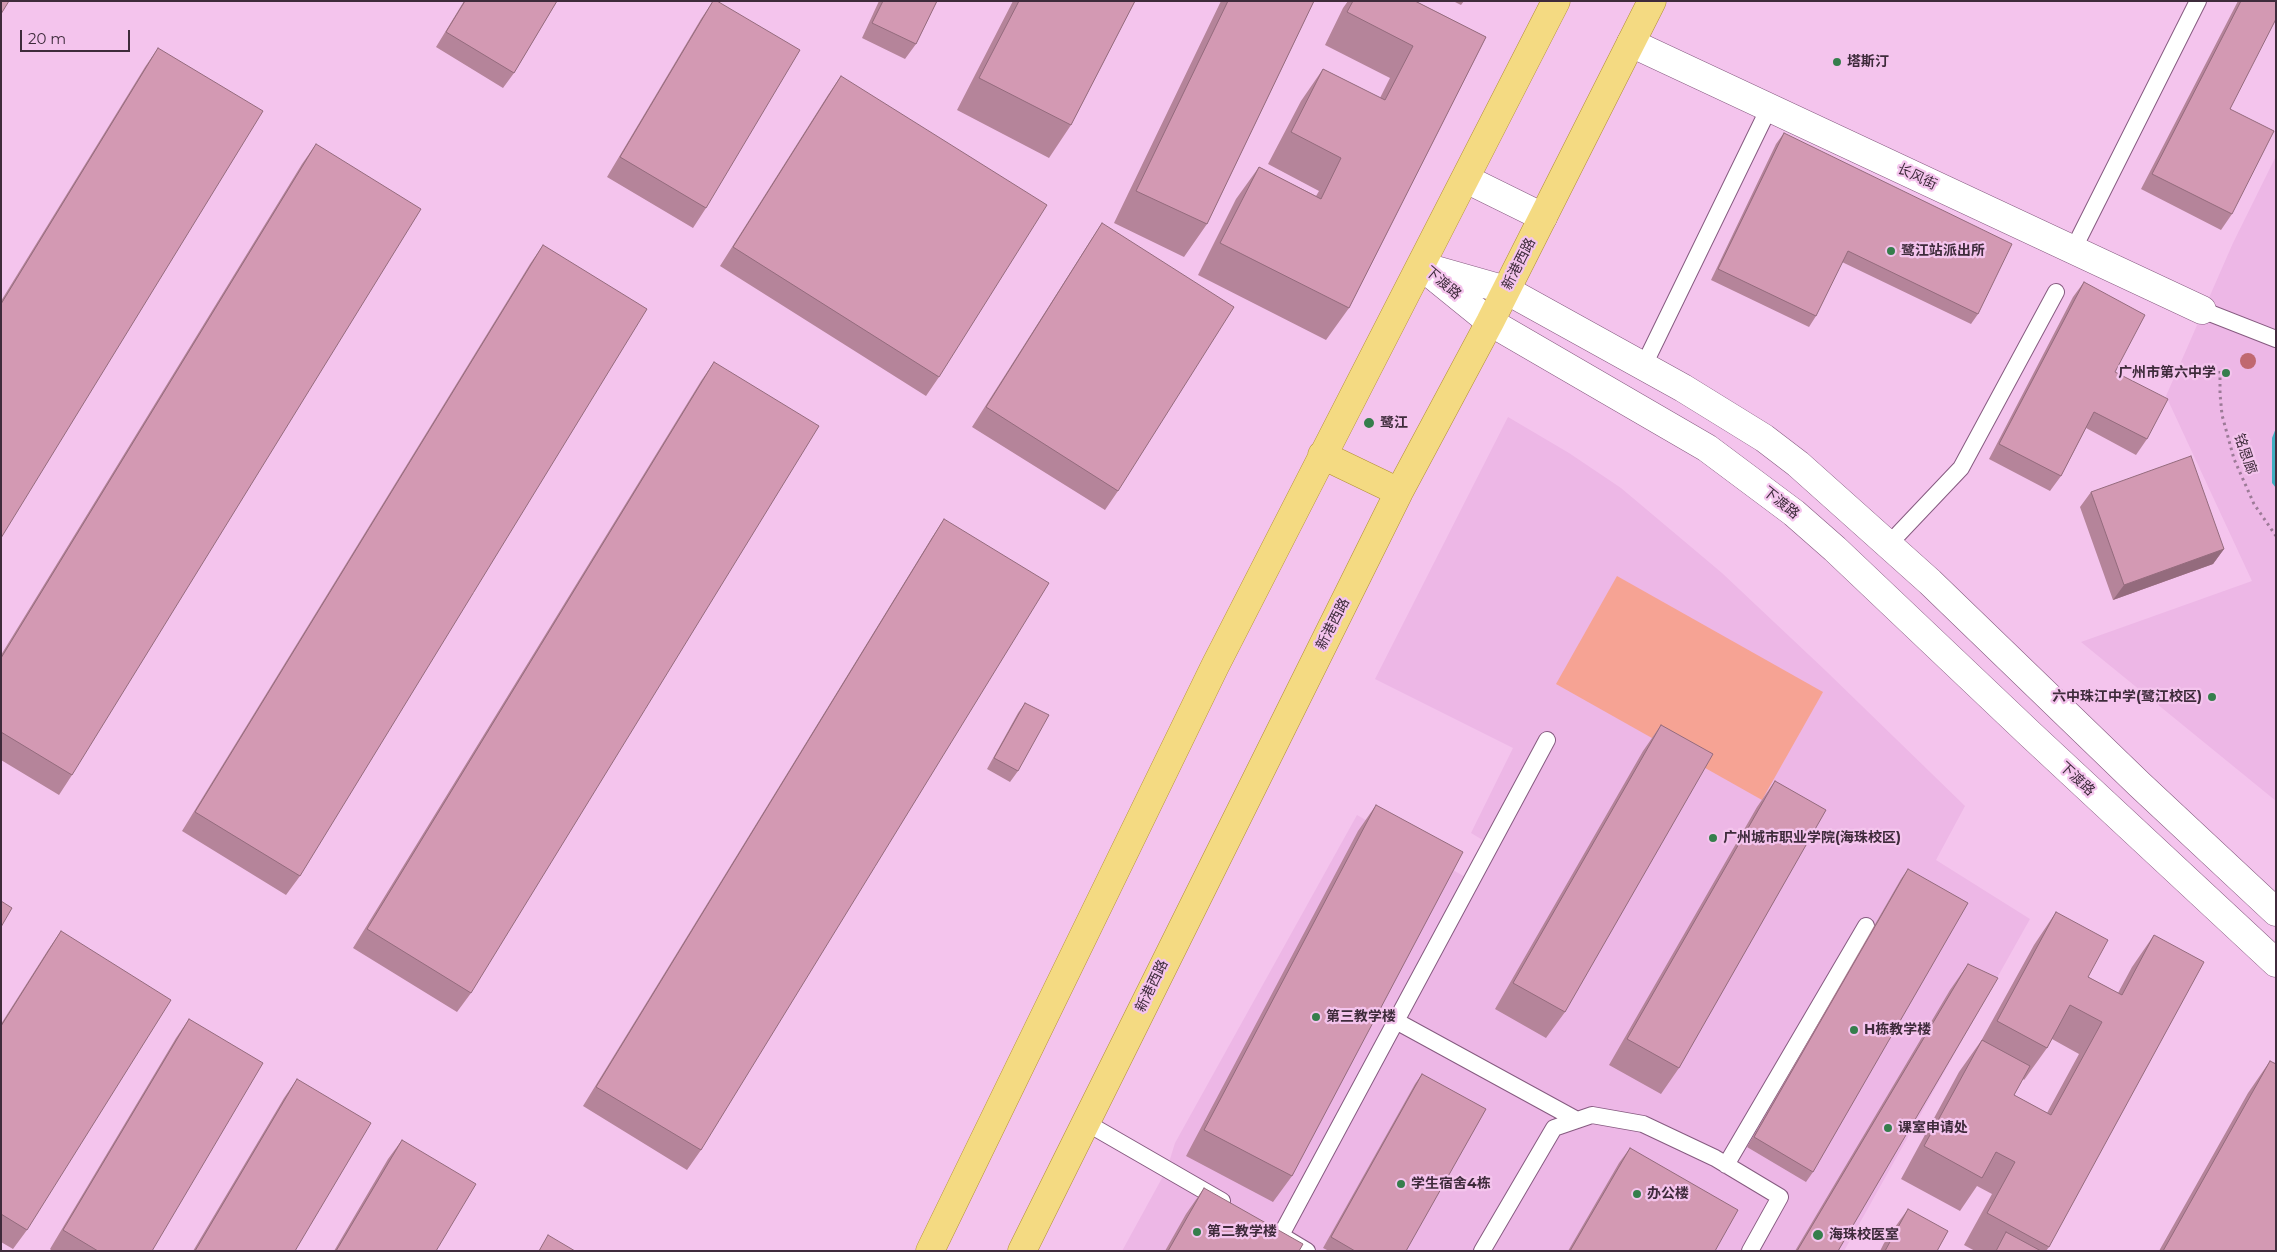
<!DOCTYPE html>
<html>
<head>
<meta charset="utf-8">
<style>
  body { margin:0 }
  #map { position:relative; width:2277px; height:1252px; overflow:hidden; background:#f4c4ed; font-family:Montserrat,sans-serif }
  canvas { display:block }
  .frame { position:absolute; inset:0; border:2px solid #3e2b3b; pointer-events:none }
  .scale { position:absolute; left:20px; top:30px; width:110px; height:22px; box-sizing:border-box; border:2px solid #3e2b3b; border-top:0; padding-left:6px; font-size:15px; line-height:18px; white-space:nowrap; color:#3e2b3b; -webkit-text-stroke:4px #f4c4ed; paint-order:stroke }
</style>
</head>
<body>
<div id="map">
<canvas width="2277" height="1252"></canvas>
<div class="frame"></div>
<div class="scale">20 m</div>
</div>
<script>
const ctx = document.querySelector('canvas').getContext('2d');
ctx.lineJoin = 'round';
function paint(path, color) { ctx.fillStyle = color; ctx.fill(path, 'evenodd'); }
const shape = rows => new Path2D(rows.map(r => 'M' + r).join(''));
function trace(path, color, width, dash) { ctx.strokeStyle = color; ctx.lineWidth = width; ctx.lineCap = dash ? 'butt' : 'round'; ctx.setLineDash(dash || []); ctx.stroke(path); }
function drawText(font, color, halo, rows, align = 'center') {
  ctx.font = font + ' Montserrat,"Noto Sans SC",sans-serif'; ctx.lineWidth = 4.5; ctx.setLineDash([]); ctx.textBaseline = 'middle'; ctx.strokeStyle = halo; ctx.fillStyle = color; for (const [text, x, y, turn = 0] of rows) {
    ctx.save(); ctx.translate(x, y); ctx.rotate((+turn || 0) * Math.PI / 180); ctx.textAlign = isNaN(turn) ? turn : align; if (halo) ctx.strokeText(text, 0, 0); ctx.fillText(text, 0, 0); ctx.restore();
  }
}
const built = shape([
  [2276,156,2276,801,2081,642,2252,581,2166,396,2233,243],
  [1508,417,1569,453,1621,488,1722,573,1826,671,1965,806,1936,860,2030,919,1844,1251,1122,1251,1167,1169,1175,1143,1357,815,1467,878,1486,842,1471,833,1513,748,1375,679]
]);
const green = shape([
  [1617,576,1823,692,1762,800,1556,684]
]);
const water = shape([
  [2276,428,2276,488,2272,483,2272,438]
]);
const path = shape([
  [2220,371,2220,394,2222,415,2234,459,2254,504,2276,536]
]);
const service = shape([
  [2073,250,2198,1],
  [2202,310,2276,339],
  [1644,365,1769,108],
  [1889,544,1961,468,2056,292],
  [1396,1021,1577,1120],
  [1085,1122,1222,1201],
  [1726,1165,1866,926],
  [1281,1235,1547,740],
  [1282,1236,1307,1251],
  [1482,1251,1554,1128,1592,1115,1643,1124,1715,1158,1780,1197,1750,1251]
]);
const minor = shape([
  [1631,43,2202,310]
]);
const tertiary = shape([
  [1466,179,1543,217]
]);
const secondary = shape([
  [1421,266,1490,322,1707,448,1794,513,1835,549,2030,734,2276,963],
  [1432,269,1506,290,1683,388,1764,438,1798,464,1930,582,2139,784,2276,912]
]);
const primary = shape([
  [1322,455,1399,492],
  [930,1251,1215,666,1556,1],
  [1022,1251,1399,492,1490,322,1652,1]
]);
const trees = [
  [2248,361]
];
const wall = shape([
  [464,1,557,1,514,73,503,88,436,47],
  [713,1,706,208,693,228,607,177,701,19],
  [879,1,937,1,916,44,905,59,862,38],
  [1013,1,1135,1,1071,125,1049,158,957,110],
  [1221,1,1314,1,1207,224,1184,257,1114,223],
  [1348,1,1415,1,1486,37,1349,308,1326,340,1198,275,1236,199,1259,167,1316,196,1319,191,1268,164,1301,101,1323,69,1380,98,1390,78,1325,45,1343,8],
  [1453,1,1464,1,1461,5],
  [2238,1,2276,1,2230,109,2232,214,2221,230,2141,189],
  [158,48,1,538,1,301,145,67],
  [841,76,939,377,926,396,720,266,828,95],
  [1784,133,1978,314,1971,324,1842,262,1816,316,1809,327,1711,280,1776,144],
  [316,144,72,775,59,795,1,760,1,655,302,164],
  [1102,223,1118,491,1105,510,972,427,1089,243],
  [543,245,300,876,286,895,182,831,530,264],
  [2084,282,2115,372,2147,439,2136,455,2086,428,2061,476,2050,491,1989,459,2073,297],
  [714,362,471,993,457,1012,353,948,701,381],
  [2091,492,2224,549,2213,564,2113,600,2080,507],
  [944,519,701,1150,687,1170,583,1106,931,539],
  [1025,703,1018,771,1010,782,987,769,1018,713],
  [1661,725,1565,1012,1546,1038,1495,1009,1643,751],
  [1775,781,1679,1068,1661,1094,1609,1065,1757,807],
  [1376,805,1292,1176,1273,1202,1186,1156,1358,831],
  [1908,869,1813,1172,1806,1182,1747,1147,1901,879],
  [2056,912,2088,977,2118,993,2132,967,2154,935,2049,1247,2046,1251,1975,1251,1964,1245,1992,1194,1977,1186,1960,1211,1901,1179,1959,1072,1981,1041,2034,945],
  [2052,1039,2079,1054,2047,1113,2014,1095,2023,1079,2024,1080,2047,1048],
  [61,931,27,1230,13,1249,1,1242,1,1024,48,950],
  [1968,964,1838,1251,1795,1251,1950,990],
  [189,1019,152,1251,52,1251,50,1249,176,1038],
  [2270,1061,2276,1251,2159,1251,2248,1093],
  [1422,1074,1406,1251,1329,1251,1323,1248,1415,1084],
  [297,1079,295,1251,193,1251,284,1098],
  [402,1140,436,1251,334,1251,388,1159],
  [1630,1148,1715,1251,1568,1251,1619,1163],
  [1204,1188,1299,1251,1165,1251,1186,1214],
  [1908,1209,1937,1251,1880,1251,1885,1241]
]);
const shadedWall = shape([
  [2224,549,2213,564,2113,600,2124,585]
]);
const building = shape([
  [1,1,9,1,1,14,1,1],
  [465,1,557,1,514,73,446,32,465,1],
  [713,1,717,1,800,50,706,208,620,157,713,1],
  [883,1,937,1,916,44,872,23,883,1],
  [1019,1,1135,1,1071,125,979,78,1019,1],
  [1228,1,1314,1,1207,224,1136,191,1228,1],
  [1353,1,1415,1,1486,37,1349,308,1220,243,1259,167,1321,199,1341,158,1291,132,1323,69,1385,100,1413,46,1347,12,1353,1],
  [2241,1,2276,1,2276,19,2230,109,2274,131,2232,214,2152,174,2241,1],
  [158,48,263,111,1,538,1,304,158,48],
  [841,76,1047,205,939,377,733,247,841,76],
  [1784,133,2012,244,1978,314,1848,251,1816,316,1718,269,1784,133],
  [316,144,421,209,72,775,1,732,1,658,316,144],
  [1102,223,1234,307,1118,491,986,407,1102,223],
  [543,245,647,309,300,876,195,812,543,245],
  [2084,282,2145,315,2115,372,2168,399,2147,439,2094,412,2061,476,1999,444,2084,282],
  [714,362,819,426,471,993,367,929,714,362],
  [2191,456,2224,549,2124,585,2091,492,2191,456],
  [944,519,1049,583,701,1150,596,1087,944,519],
  [1025,703,1049,715,1018,771,994,758,1025,703],
  [1661,725,1713,754,1565,1012,1513,983,1661,725],
  [1775,781,1826,810,1679,1068,1627,1039,1775,781],
  [1376,805,1463,852,1292,1176,1204,1130,1376,805],
  [1908,869,1968,903,1813,1172,1754,1137,1908,869],
  [1,901,12,908,1,927,1,901],
  [2056,912,2108,940,2088,977,2122,995,2154,935,2204,962,2049,1247,1987,1213,2015,1162,1996,1152,1982,1178,1924,1146,1982,1040,2030,1066,2014,1095,2051,1115,2102,1022,2070,1005,2047,1048,1997,1021,2056,912],
  [61,931,171,1000,27,1230,1,1214,1,1026,61,931],
  [1968,964,1998,978,1838,1251,1797,1251,1968,964],
  [189,1019,263,1063,152,1251,98,1251,63,1230,189,1019],
  [2270,1061,2276,1064,2276,1251,2163,1251,2270,1061],
  [1422,1074,1486,1109,1406,1251,1355,1251,1331,1237,1422,1074],
  [297,1079,371,1123,295,1251,195,1251,297,1079],
  [402,1140,476,1184,436,1251,336,1251,402,1140],
  [1630,1148,1738,1210,1715,1251,1570,1251,1630,1148],
  [1204,1188,1303,1244,1299,1251,1168,1251,1204,1188],
  [1908,1209,1948,1231,1937,1251,1885,1251,1908,1209],
  [2006,1232,2041,1251,1996,1251,2006,1232],
  [548,1235,575,1251,539,1251,548,1235]
]);
const markers = [
  [1837,62,5,"#357e4c"],
  [1891,251,5,"#357e4c"],
  [2226,373,5,"#357e4c"],
  [1369,423,6,"#357e4c"],
  [2212,697,5,"#357e4c"],
  [1713,838,5,"#357e4c"],
  [1316,1017,5,"#357e4c"],
  [1854,1030,5,"#357e4c"],
  [1888,1128,5,"#357e4c"],
  [1401,1184,5,"#357e4c"],
  [1637,1194,5,"#357e4c"],
  [1197,1232,5,"#357e4c"],
  [1818,1235,6,"#357e4c"]
];
const poiNames = [
  ["塔斯汀",1847,62],
  ["鹭江站派出所",1901,251],
  ["广州市第六中学",2216,373,"right"],
  ["鹭江",1380,423],
  ["六中珠江中学(鹭江校区)",2202,697,"right"],
  ["广州城市职业学院(海珠校区)",1723,838],
  ["第三教学楼",1326,1017],
  ["H栋教学楼",1864,1030],
  ["课室申请处",1898,1128],
  ["学生宿舍4栋",1411,1184],
  ["办公楼",1647,1194],
  ["第二教学楼",1207,1232],
  ["海珠校医室",1829,1235]
];
const streetNames = [
  ["长风街",1917,177,25],
  ["新港西路",1519,264,-63],
  ["下渡路",1443,283,40],
  ["铭恩廊",2245,454,71],
  ["下渡路",1781,503,39],
  ["新港西路",1333,624,-63],
  ["下渡路",2077,779,43],
  ["新港西路",1152,986,-64]
];
paint(built, '#edb7e6');
paint(green, '#f6a394');
paint(water, '#41afc3');
trace(service, '#865b80', 18);
trace(minor, '#865b80', 29);
trace(tertiary, '#865b80', 29);
trace(secondary, '#865b80', 29);
trace(primary, '#af8d33', 29);
trace(path, '#9c7a97', 3, [2.5, 4]);
trace(service, '#fff', 16);
trace(minor, '#fff', 28);
trace(tertiary, '#fff', 28);
trace(secondary, '#fff', 28);
trace(primary, '#f4da82', 28);
ctx.fillStyle = '#c06870';
for (const [x, y] of trees) { ctx.beginPath(); ctx.arc(x, y, 8, 0, 2 * Math.PI); ctx.fill(); }
paint(wall, '#b5849a');
paint(shadedWall, '#946b7d');
paint(building, '#d399b3');
trace(building, '#946b7d', 1);
for (const [x, y, r, color] of markers) { const dot = new Path2D(); dot.arc(x, y, r, 0, 2 * Math.PI); ctx.fillStyle = color; ctx.fill(dot); trace(dot, '#f4c4ed', 2); }
drawText('bold 14px', '#3e2b3b', '#f4c4ed', poiNames, 'left');
drawText('14px', '#3e2b3b', '#f4c4ed', streetNames);
</script>
</body>
</html>
